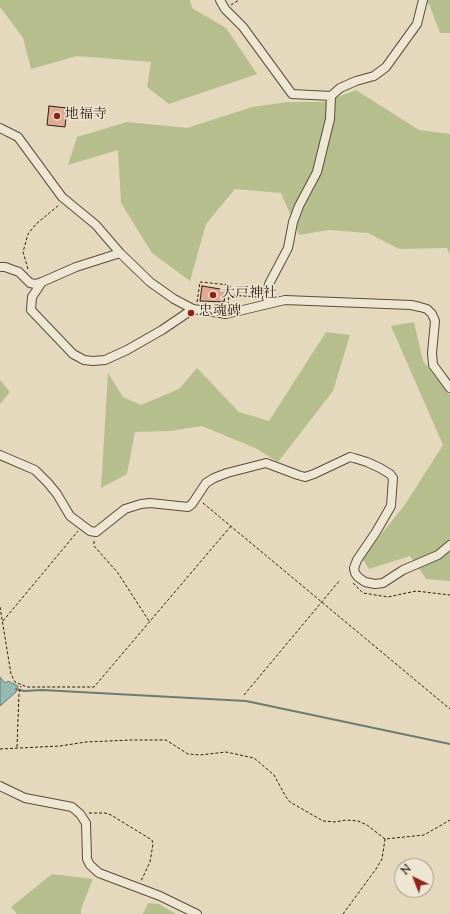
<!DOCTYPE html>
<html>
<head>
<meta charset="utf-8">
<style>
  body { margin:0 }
  #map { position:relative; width:450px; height:914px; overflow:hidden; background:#e4d9bc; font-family:"Sorts Mill Goudy",serif }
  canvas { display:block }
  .north { position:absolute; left:394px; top:858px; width:40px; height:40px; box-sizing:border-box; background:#ede6d3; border:1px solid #a29585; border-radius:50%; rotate:317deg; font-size:11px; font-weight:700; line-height:16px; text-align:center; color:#311c0f }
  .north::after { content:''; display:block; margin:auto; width:14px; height:18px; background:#8f2418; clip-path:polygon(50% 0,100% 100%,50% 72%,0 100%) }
</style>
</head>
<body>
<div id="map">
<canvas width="450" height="914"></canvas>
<div class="north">N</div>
</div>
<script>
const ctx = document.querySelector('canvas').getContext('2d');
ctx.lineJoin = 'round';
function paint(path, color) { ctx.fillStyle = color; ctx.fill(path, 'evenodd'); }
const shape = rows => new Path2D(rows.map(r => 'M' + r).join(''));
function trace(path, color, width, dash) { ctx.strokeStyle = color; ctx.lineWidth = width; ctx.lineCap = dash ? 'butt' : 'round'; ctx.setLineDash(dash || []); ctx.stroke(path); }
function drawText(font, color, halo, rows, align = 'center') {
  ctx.font = font + ' "Sorts Mill Goudy","Noto Serif JP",serif'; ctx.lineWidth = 3; ctx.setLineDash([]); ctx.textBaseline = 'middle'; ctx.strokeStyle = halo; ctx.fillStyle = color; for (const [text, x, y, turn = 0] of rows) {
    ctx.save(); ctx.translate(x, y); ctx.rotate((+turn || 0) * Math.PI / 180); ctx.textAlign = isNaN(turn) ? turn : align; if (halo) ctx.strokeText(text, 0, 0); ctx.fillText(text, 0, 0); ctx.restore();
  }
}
const green = shape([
  [0,0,190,0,192,8,226,28,257,74,169,104,147,87,151,62,77,56,31,69,23,38,0,7],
  [419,0,450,0,450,33,440,33,429,4],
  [356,90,419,130,450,134,450,255,447,248,399,249,368,233,329,230,299,235,281,193,235,189,206,224,190,281,152,253,121,203,118,150,68,165,77,137,127,122,187,128,252,107,288,102,324,102],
  [414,322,423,361,450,395,450,581,426,579,410,556,369,569,362,558,404,506,443,445,391,326],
  [326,332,350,335,333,391,278,462,255,448,202,426,170,431,135,432,127,474,101,488,108,373,123,397,141,405,179,389,197,368,239,412,269,421],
  [0,380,10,392,0,404],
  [52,874,93,879,81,909,81,914,17,914,11,907],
  [148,903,159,904,176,914,143,914]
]);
const water = shape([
  [0,677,5,683,8,681,18,686,16,692,0,706,0,677]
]);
const stream = shape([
  [16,689,24,691,42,690,246,701,450,744]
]);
const building = shape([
  [49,106,67,108,65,127,47,125,49,106],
  [202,286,226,290,224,302,200,301,202,286]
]);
const path = shape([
  [231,5,239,0],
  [28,269,23,252,28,234,36,224,59,205],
  [197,302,200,282,230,285,229,295,259,297],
  [219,305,228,306,229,295],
  [203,503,450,709],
  [94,541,94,546,118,573,149,621],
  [353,583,363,593,388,597,416,591,450,595],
  [0,607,11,674,15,682,27,687,94,687,231,526],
  [3,621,78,531],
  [244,695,340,580],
  [17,747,19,693,21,686],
  [0,749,60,746,86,742,131,740,166,740,188,754,200,755,226,752,254,758,274,775,286,797,290,802,323,821,335,822,346,820,358,821,367,825,385,839,424,835,450,820],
  [89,813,105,813,111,815,152,840,153,844,150,862,141,881],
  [343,914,376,869,382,859,385,839]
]);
const minor = shape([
  [220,0,225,9,243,27,292,94,331,96],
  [0,128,18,137,62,197,96,225,120,253,150,282,174,299,193,309,226,314,285,300,411,305,420,307,427,309,432,314,435,321,432,353,433,365,450,388],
  [0,267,5,267,19,272,30,283,35,284,42,282,76,267,120,253],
  [42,282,32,297,31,310,73,354,84,360,93,361,105,360,127,350,162,330,193,309],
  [269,303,267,298,269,284,288,248,293,222,299,206,317,172,330,119,331,96,340,88,356,81,374,76,386,67,417,24,423,0],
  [0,455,35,470,48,483,57,494,70,516,90,531,96,532,125,509,141,504,150,503,188,507,192,504,206,483,214,478,227,473,266,463,298,475,305,477,314,474,350,457,354,458,367,462,380,468,390,474,393,478,391,506,376,532,357,560,354,568,355,573,358,577,365,582,375,584,383,583,403,570,438,555,450,545],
  [0,786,25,798,72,807,80,814,86,823,87,859,90,865,99,873,160,896,197,914]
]);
const markers = [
  [57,116,4,"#8f2418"],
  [213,295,4,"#8f2418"],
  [191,313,4,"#8f2418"]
];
const poiNames = [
  ["地福寺",65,116],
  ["大戸神社",221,295],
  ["忠魂碑",199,313]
];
paint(green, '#b7be8e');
paint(water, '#95bab1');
trace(water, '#6d7b70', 1);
trace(stream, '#6d7b70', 2);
paint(building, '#e1aa94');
trace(building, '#311c0f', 1);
trace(minor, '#5e4b3a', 10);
trace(path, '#311c0f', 1, [3, 2]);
trace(minor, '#ede6d3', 8);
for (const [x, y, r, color] of markers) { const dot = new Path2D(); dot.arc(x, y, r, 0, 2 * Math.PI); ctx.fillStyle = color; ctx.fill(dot); trace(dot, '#ede6d3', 1.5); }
drawText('14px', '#311c0f', '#ede6d3', poiNames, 'left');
</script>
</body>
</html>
